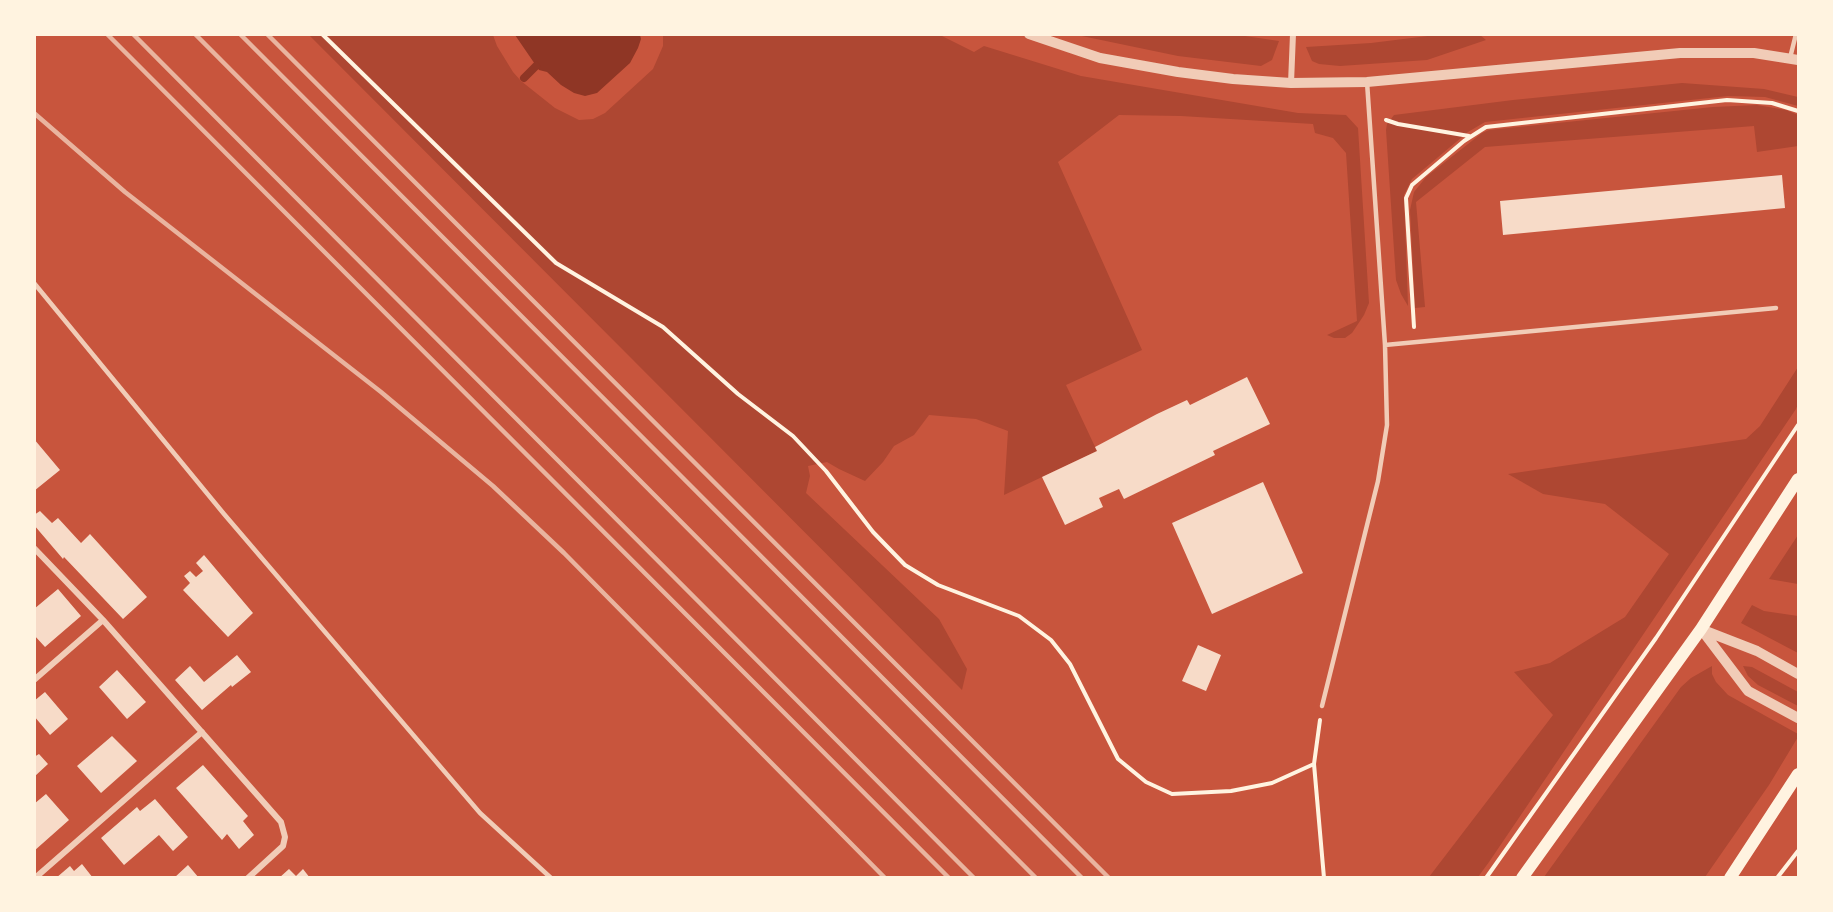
<!DOCTYPE html>
<html>
<head>
<meta charset="utf-8">
<style>
  body { margin:0 }
  #map { position:relative; width:1833px; height:912px; overflow:hidden; background:#c8553d; font-family:"IBM Plex Sans",sans-serif }
  canvas { display:block }
  .frame { position:absolute; inset:0; border:36px solid #fff3e0; pointer-events:none }
</style>
</head>
<body>
<div id="map">
<canvas width="1833" height="912"></canvas>
<div class="frame"></div>
</div>
<script>
const ctx = document.querySelector('canvas').getContext('2d');
ctx.lineJoin = 'round';
function paint(path, color) { ctx.fillStyle = color; ctx.fill(path, 'evenodd'); }
const shape = rows => new Path2D(rows.map(r => 'M' + r).join(''));
function trace(path, color, width, dash) { ctx.strokeStyle = color; ctx.lineWidth = width; ctx.lineCap = dash ? 'butt' : 'round'; ctx.setLineDash(dash || []); ctx.stroke(path); }
const green = shape([
  [663,34,940,35,974,52,984,46,1081,76,1298,113,1346,115,1358,128,1369,303,1364,315,1352,333,1345,338,1334,338,1327,335,1357,321,1346,153,1333,138,1315,133,1313,124,1181,116,1119,115,1058,162,1142,350,1066,385,1097,451,1004,495,1008,431,976,419,929,415,914,435,894,446,883,462,865,481,839,469,827,462,808,466,810,476,806,493,939,619,967,669,962,690,309,35,493,35,497,46,513,72,521,81,555,108,579,120,593,119,605,113,653,69,663,46],
  [1444,34,1480,35,1486,40,1427,60,1340,66,1319,64,1312,61,1306,47,1371,43],
  [1238,35,1279,41,1272,60,1261,66,1178,56,1077,35],
  [1682,83,1764,89,1798,97,1798,106,1765,97,1728,96,1485,122,1468,132,1412,179,1404,195,1408,306,1401,294,1396,280,1386,130,1387,124,1394,115,1513,100],
  [1757,105,1786,110,1798,115,1798,146,1757,152,1754,126,1485,147,1416,202,1425,307,1415,308,1410,210,1414,192,1426,177,1482,133,1489,130,1713,107],
  [1798,367,1798,404,1796,409,1489,862,1478,877,1429,877,1553,715,1514,672,1550,663,1625,617,1669,554,1605,504,1543,494,1508,474,1746,439,1760,426],
  [1798,535,1798,584,1769,579],
  [1752,605,1764,611,1798,616,1798,653,1741,623],
  [1712,666,1712,674,1716,682,1728,695,1798,734,1798,737,1769,785,1705,877,1544,877,1681,687,1691,678],
  [1743,666,1752,667,1798,692,1798,706,1758,685,1748,676]
]);
const water = shape([
  [640,35,641,39,638,48,630,63,597,93,585,96,574,93,561,85,547,72,539,70,515,35]
]);
const stream = shape([
  [524,78,536,66]
]);
const building = shape([
  [1782,175,1785,208,1503,235,1500,201],
  [1247,377,1270,424,1213,451,1215,455,1124,499,1119,489,1099,498,1103,507,1065,525,1042,477,1097,451,1095,447,1157,414,1187,400,1190,405],
  [34,439,60,470,34,491],
  [1263,482,1303,573,1212,614,1172,523],
  [40,511,52,523,58,518,81,543,90,534,147,597,123,619,64,557,63,559,34,525,34,515],
  [204,555,253,613,228,637,183,590,190,583,184,576,190,571,196,577,203,571,196,563],
  [58,589,81,616,45,647,34,635,34,609],
  [1198,645,1221,655,1206,691,1182,681],
  [237,655,251,672,232,687,231,685,202,710,175,680,190,666,204,682],
  [117,670,146,702,127,719,99,687],
  [45,692,68,719,50,735,34,716,34,701],
  [112,736,137,761,101,793,77,766],
  [39,754,48,764,34,777,34,757],
  [203,765,248,816,243,821,254,835,239,849,227,834,222,840,176,788],
  [46,794,69,820,34,851,34,804],
  [155,799,188,837,173,851,159,835,124,865,101,838,137,807,140,811],
  [82,864,93,878,56,878,70,866,74,871],
  [188,865,199,878,174,878],
  [289,869,296,876,303,869,310,878,279,878]
]);
const path = shape([
  [322,34,556,263,663,327,738,394,793,436,826,471,873,532,905,565,938,585,1019,616,1051,640,1070,664,1118,759,1146,782,1172,794,1231,791,1272,783,1314,764],
  [1386,120,1398,124,1469,136],
  [1414,327,1406,198,1412,185,1464,141,1486,127,1727,100,1772,103,1798,111],
  [1320,720,1314,764,1324,878],
  [1486,878,1656,638,1798,425],
  [1777,878,1798,851]
]);
const service = shape([
  [1790,58,1796,34],
  [34,283,224,514,480,813,551,878],
  [1385,345,1776,308],
  [1322,706,1378,481,1387,425,1385,345,1367,82]
]);
const minor = shape([
  [1291,83,1293,34],
  [34,548,103,620,281,822,285,837,283,846,248,878],
  [34,680,103,620],
  [35,878,202,732]
]);
const tertiary = shape([
  [1029,34,1100,58,1178,72,1233,79,1291,83,1367,82,1680,53,1754,53,1798,60],
  [1701,629,1748,691,1798,718],
  [1703,630,1757,651,1798,674]
]);
const secondary = shape([
  [1522,878,1701,629,1798,479],
  [1730,878,1798,774]
]);
const rail = shape([
  [107,34,949,878],
  [133,34,974,878],
  [195,34,1036,878],
  [240,34,1082,878],
  [267,34,1109,878],
  [34,113,125,192,381,392,493,486,564,553,885,878]
]);
paint(green, '#ae4732');
paint(water, '#8f3625');
trace(stream, '#8f3625', 8);
paint(building, '#f7dbc8');
trace(path, '#fff3e0', 4);
trace(service, '#f1ccb7', 4.5);
trace(minor, '#f1ccb7', 6);
trace(tertiary, '#f1ccb7', 10);
trace(secondary, '#fff3e0', 12);
trace(rail, '#e9b49f', 4.5);
</script>
</body>
</html>
